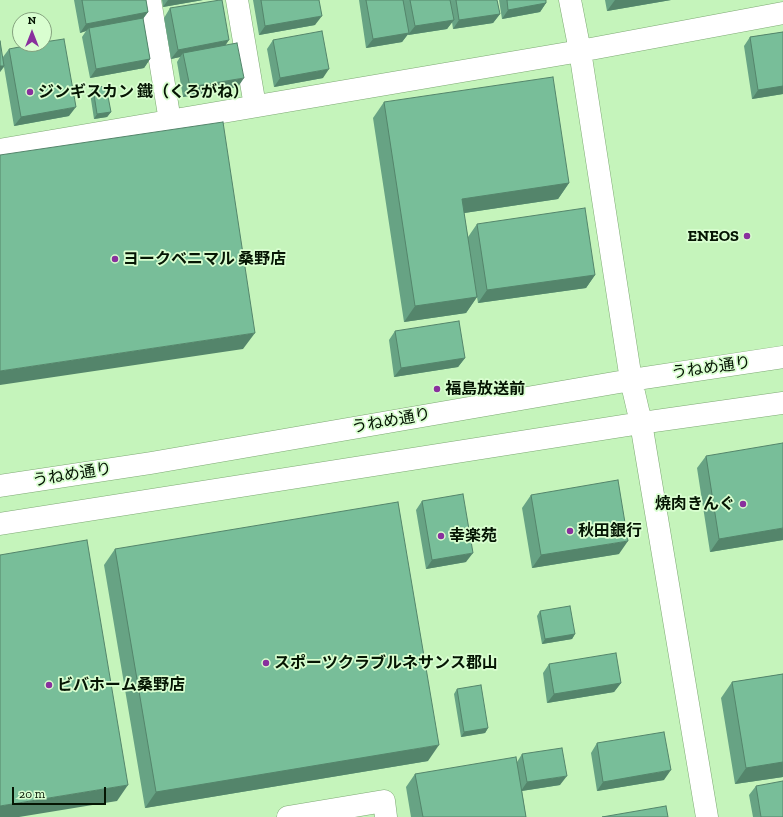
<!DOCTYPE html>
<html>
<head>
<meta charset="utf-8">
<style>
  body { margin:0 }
  #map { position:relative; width:783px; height:817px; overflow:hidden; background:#c5f4bb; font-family:"Zilla Slab",serif }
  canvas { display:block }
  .north { position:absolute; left:12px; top:12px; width:40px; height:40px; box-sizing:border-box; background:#d9fed0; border:1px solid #84a17e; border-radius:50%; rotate:0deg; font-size:11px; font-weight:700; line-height:16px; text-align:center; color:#051503 }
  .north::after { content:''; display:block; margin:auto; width:14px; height:18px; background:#89309d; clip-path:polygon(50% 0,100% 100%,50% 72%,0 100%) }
  .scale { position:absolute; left:12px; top:787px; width:94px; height:18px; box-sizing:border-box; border:2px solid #051503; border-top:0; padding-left:5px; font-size:12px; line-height:14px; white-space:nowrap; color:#051503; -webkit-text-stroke:3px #d9fed0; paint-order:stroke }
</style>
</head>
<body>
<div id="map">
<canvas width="783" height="817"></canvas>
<div class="north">N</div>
<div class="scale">20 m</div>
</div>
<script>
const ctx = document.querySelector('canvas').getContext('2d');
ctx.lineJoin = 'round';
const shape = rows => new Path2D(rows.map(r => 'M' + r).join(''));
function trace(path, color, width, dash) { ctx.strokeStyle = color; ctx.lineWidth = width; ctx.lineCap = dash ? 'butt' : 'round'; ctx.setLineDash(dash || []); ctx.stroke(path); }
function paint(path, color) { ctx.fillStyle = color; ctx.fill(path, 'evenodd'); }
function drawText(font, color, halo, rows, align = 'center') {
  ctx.font = font + ' "Zilla Slab","Noto Sans JP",serif'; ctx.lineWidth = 3.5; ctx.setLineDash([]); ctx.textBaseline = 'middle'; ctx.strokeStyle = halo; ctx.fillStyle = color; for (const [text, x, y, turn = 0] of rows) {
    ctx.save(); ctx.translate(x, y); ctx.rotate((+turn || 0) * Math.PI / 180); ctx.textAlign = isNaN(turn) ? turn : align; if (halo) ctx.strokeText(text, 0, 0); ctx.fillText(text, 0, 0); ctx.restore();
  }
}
const minor = shape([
  [150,0,170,121],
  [237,0,255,106],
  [570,0,580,51,631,380,641,423,707,817],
  [0,150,580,51,783,13],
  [0,486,151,463,631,380,783,357],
  [0,524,641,423,783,403],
  [288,817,384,801,386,817]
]);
const wall = shape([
  [74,0,146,0,148,12,143,19,150,59,144,68,90,78,82,37,86,31,80,33],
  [162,0,203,0,163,7],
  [253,0,319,0,315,25,259,35],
  [359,0,497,0,500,14,493,23,453,29,452,22,447,29,408,35,408,34,402,42,366,48],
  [499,0,546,0,546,3,540,12,502,19],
  [605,0,671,0,607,11],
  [170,8,226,45,238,87,183,97,177,62,180,57,171,59,164,18],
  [783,32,783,94,752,99,744,46,750,37],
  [273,40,323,78,274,87,267,49],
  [9,49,69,116,14,126,4,67,0,72,3,57],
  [93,88,111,112,107,117,94,119,90,93],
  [384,102,569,183,558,199,464,213,468,237,477,224,595,275,586,288,478,303,477,297,466,313,404,322,373,118],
  [395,331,465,358,458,367,394,377,389,340],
  [706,456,783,540,710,552,697,468],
  [531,495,619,554,532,568,522,508],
  [422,501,466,562,426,569,416,510],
  [115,549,428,761,145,808,104,565],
  [540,611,575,634,572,639,542,644,537,616],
  [549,664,621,683,614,692,547,703,543,673],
  [783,674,783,777,735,784,721,698,732,682],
  [457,689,488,728,485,733,461,737,454,694],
  [597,743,664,780,597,791,591,753],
  [522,754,560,785,522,791,526,817,411,817,406,787,415,774,517,762],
  [756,786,783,817,753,817,749,795]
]);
const shadedWall = shape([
  [168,0,203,0,163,7],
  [615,0,671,0,607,11],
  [546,3,540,12,502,19,508,10],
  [148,12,141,21,89,28,86,31,80,33,86,24],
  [500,14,493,23,453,29,459,20],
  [322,16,315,25,259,35,265,26],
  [454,20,447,29,408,35,415,26],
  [409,33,402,42,366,48,373,39],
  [229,40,223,49,183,53,180,57,171,59,178,50],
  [150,59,144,68,90,78,96,69],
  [0,66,4,66,0,72],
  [329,69,323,78,274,87,280,78],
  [244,78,238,87,183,97,190,87],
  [783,86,783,94,752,99,758,90],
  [76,107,69,116,14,126,21,117],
  [111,112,107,117,94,119,97,114],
  [569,183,558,199,451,215,462,199],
  [595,275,586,288,478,303,487,290],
  [477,297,466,313,404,322,415,306],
  [255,333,243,349,0,385,0,371],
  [465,358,458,367,394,377,401,368],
  [783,528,783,540,710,552,719,539],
  [628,541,619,554,532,568,541,555],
  [473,553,466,562,426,569,432,560],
  [575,634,572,639,542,644,545,639],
  [621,683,614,692,547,703,554,694],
  [488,728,485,733,461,737,464,732],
  [439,745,428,761,145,808,156,792],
  [783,762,783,777,735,784,746,768],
  [671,770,664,780,597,791,603,782],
  [567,776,560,785,521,791,527,782],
  [128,785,117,801,19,817,0,817,0,806]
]);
const building = shape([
  [82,0,146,0,148,12,86,24,82,0],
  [220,0,222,0,229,40,178,50,170,8,220,0],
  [261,0,319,0,322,16,265,26,261,0],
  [366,0,403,0,409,33,373,39,366,0],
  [410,0,450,0,454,20,415,26,410,0],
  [456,0,497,0,500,14,459,20,456,0],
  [507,0,546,0,546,3,508,10,507,0],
  [143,18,150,59,96,69,89,28,143,18],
  [322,31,329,69,280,78,273,40,322,31],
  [783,32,783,86,758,90,750,37,783,32],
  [64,39,76,107,21,117,9,49,35,44,44,44,44,42,64,39],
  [0,41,4,66,0,66,0,41],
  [237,43,244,78,190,87,183,53,237,43],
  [553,77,569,183,462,199,477,297,415,306,384,102,553,77],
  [106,86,111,112,97,114,93,88,106,86],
  [223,122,255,333,0,371,0,155,223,122],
  [585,208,595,275,487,290,477,224,585,208],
  [459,321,465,358,401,368,395,331,459,321],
  [783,443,783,528,719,539,706,456,783,443],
  [618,480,628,541,541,555,531,495,618,480],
  [463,494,473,553,432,560,422,501,463,494],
  [398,502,439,745,156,792,115,549,398,502],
  [87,540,128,785,0,806,0,555,87,540],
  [570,606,575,634,545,639,540,611,570,606],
  [616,653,621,683,554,694,549,664,616,653],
  [783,674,783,762,746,768,732,682,783,674],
  [481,685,488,728,464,732,457,689,481,685],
  [664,732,671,770,603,782,597,743,664,732],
  [562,748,567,776,527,782,522,754,562,748],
  [516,757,526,817,423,817,415,774,516,757],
  [783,781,783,817,761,817,756,786,783,781],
  [666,806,668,817,602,817,666,806]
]);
const markers = [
  [30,92,4,"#89309d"],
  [747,236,4,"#89309d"],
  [115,259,4,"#89309d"],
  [437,389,4,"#89309d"],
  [743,504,4,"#89309d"],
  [570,531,4,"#89309d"],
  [441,536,4,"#89309d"],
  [266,663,4,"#89309d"],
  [49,685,4,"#89309d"]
];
const poiNames = [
  ["ジンギスカン 鐡（くろがね）",38,92],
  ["ENEOS",739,236,"right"],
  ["ヨークベニマル 桑野店",123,259],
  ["福島放送前",445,389],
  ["焼肉きんぐ",735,504,"right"],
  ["秋田銀行",578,531],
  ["幸楽苑",449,536],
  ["スポーツクラブルネサンス郡山",274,663],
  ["ビバホーム桑野店",57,685]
];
const streetNames = [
  ["うねめ通り",711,368,-8],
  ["うねめ通り",391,421,-10],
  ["うねめ通り",72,475,-9]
];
trace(minor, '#7ea974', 23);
trace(minor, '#fff', 22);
paint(wall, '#67a384');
paint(shadedWall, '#54856b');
paint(building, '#78be99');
trace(building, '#54856b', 1);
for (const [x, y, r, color] of markers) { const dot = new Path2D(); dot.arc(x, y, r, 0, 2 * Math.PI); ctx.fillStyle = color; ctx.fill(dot); trace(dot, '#d9fed0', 1.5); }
drawText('bold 16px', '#051503', '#d9fed0', poiNames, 'left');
drawText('16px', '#051503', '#d9fed0', streetNames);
</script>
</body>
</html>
